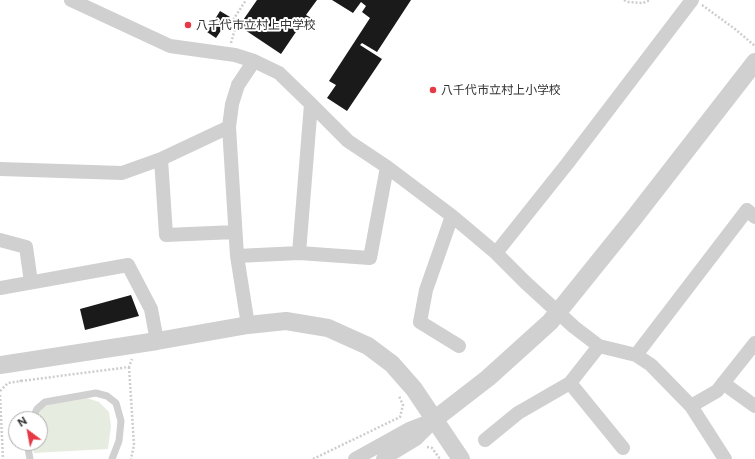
<!DOCTYPE html>
<html>
<head>
<meta charset="utf-8">
<style>
  body { margin:0 }
  #map { position:relative; width:755px; height:459px; overflow:hidden; background:#fff; font-family:"Public Sans",sans-serif }
  canvas { display:block }
  .north { position:absolute; left:8px; top:411px; width:40px; height:40px; box-sizing:border-box; background:#fff; border:1px solid #adadad; border-radius:50%; rotate:328deg; font-size:11px; font-weight:700; line-height:16px; text-align:center; color:#333 }
  .north::after { content:''; display:block; margin:auto; width:14px; height:18px; background:#e63946; clip-path:polygon(50% 0,100% 100%,50% 72%,0 100%) }
</style>
</head>
<body>
<div id="map">
<canvas width="755" height="459"></canvas>
<div class="north">N</div>
</div>
<script>
const ctx = document.querySelector('canvas').getContext('2d');
ctx.lineJoin = 'round';
function paint(path, color) { ctx.fillStyle = color; ctx.fill(path, 'evenodd'); }
const shape = rows => new Path2D(rows.map(r => 'M' + r).join(''));
function trace(path, color, width, dash) { ctx.strokeStyle = color; ctx.lineWidth = width; ctx.lineCap = dash ? 'butt' : 'round'; ctx.setLineDash(dash || []); ctx.stroke(path); }
function drawText(font, color, halo, rows, align = 'center') {
  ctx.font = font + ' "Public Sans","Noto Sans JP",sans-serif'; ctx.lineWidth = 4; ctx.setLineDash([]); ctx.textBaseline = 'middle'; ctx.strokeStyle = halo; ctx.fillStyle = color; for (const [text, x, y, turn = 0] of rows) {
    ctx.save(); ctx.translate(x, y); ctx.rotate((+turn || 0) * Math.PI / 180); ctx.textAlign = isNaN(turn) ? turn : align; if (halo) ctx.strokeText(text, 0, 0); ctx.fillText(text, 0, 0); ctx.restore();
  }
}
const green = shape([
  [84,397,99,402,109,412,111,426,108,449,34,453,32,443,40,443,40,419,34,419,38,412,49,404]
]);
const building = shape([
  [257,0,317,0,306,15,313,19,308,27,302,23,281,54,239,26],
  [332,0,411,0,377,52,362,43,360,45,382,59,347,111,327,98,336,85,329,81,370,18,362,12,366,6,361,2,353,13],
  [220,11,230,17,216,38,207,32],
  [131,295,139,316,85,330,80,309]
]);
const path = shape([
  [624,0,628,2,643,3,650,0],
  [702,5,735,29,755,46],
  [231,43,235,29,233,20,246,0],
  [129,367,134,445,131,459],
  [21,381,129,367,132,359],
  [0,391,8,383,21,381,20,380],
  [0,395,3,459],
  [427,447,432,448,440,459],
  [313,459,400,417,403,405,399,396]
]);
const service = shape([
  [32,419,37,409,45,402,96,393,107,396,116,403,121,421,119,441,112,459],
  [29,443,28,448,30,459]
]);
const minor = shape([
  [71,0,170,46,235,55,254,61,279,73,311,104,348,141,387,167,452,216,496,253,525,282,574,327,599,346,636,355,651,365,691,406,725,459],
  [161,159,166,235,235,232],
  [0,169,122,173,161,159,229,127],
  [452,216,426,290,420,322,459,346],
  [0,240,26,247,31,282],
  [299,253,311,104],
  [496,253,567,164,692,0],
  [237,256,299,253,370,258,387,167],
  [0,288,128,265,151,309,157,341],
  [248,325,237,256,229,127,232,104,238,85,254,61],
  [636,355,747,210,755,217],
  [570,383,623,448],
  [723,383,755,406],
  [691,406,717,391,755,343],
  [485,440,518,413,570,383,599,346],
  [355,459,409,429,435,419],
  [383,459,416,439,432,423]
]);
const tertiary = shape([
  [0,365,157,341,248,325,286,321,328,328,368,346,392,364,414,389,461,459],
  [435,419,488,378,550,322,633,219,755,62]
]);
const markers = [
  [188,25,4,"#e63946"],
  [433,90,4,"#e63946"]
];
const poiNames = [
  ["八千代市立村上中学校",196,25],
  ["八千代市立村上小学校",441,90]
];
paint(green, '#e6ecdf');
paint(building, '#1a1a1a');
trace(path, '#cdcdcd', 2.5, [2, 2]);
trace(service, '#d0d0d0', 7);
trace(minor, '#d0d0d0', 14);
trace(tertiary, '#d0d0d0', 18);
for (const [x, y, r, color] of markers) { const dot = new Path2D(); dot.arc(x, y, r, 0, 2 * Math.PI); ctx.fillStyle = color; ctx.fill(dot); trace(dot, '#fff', 1.5); }
drawText('12px', '#333', '#fff', poiNames, 'left');
</script>
</body>
</html>
